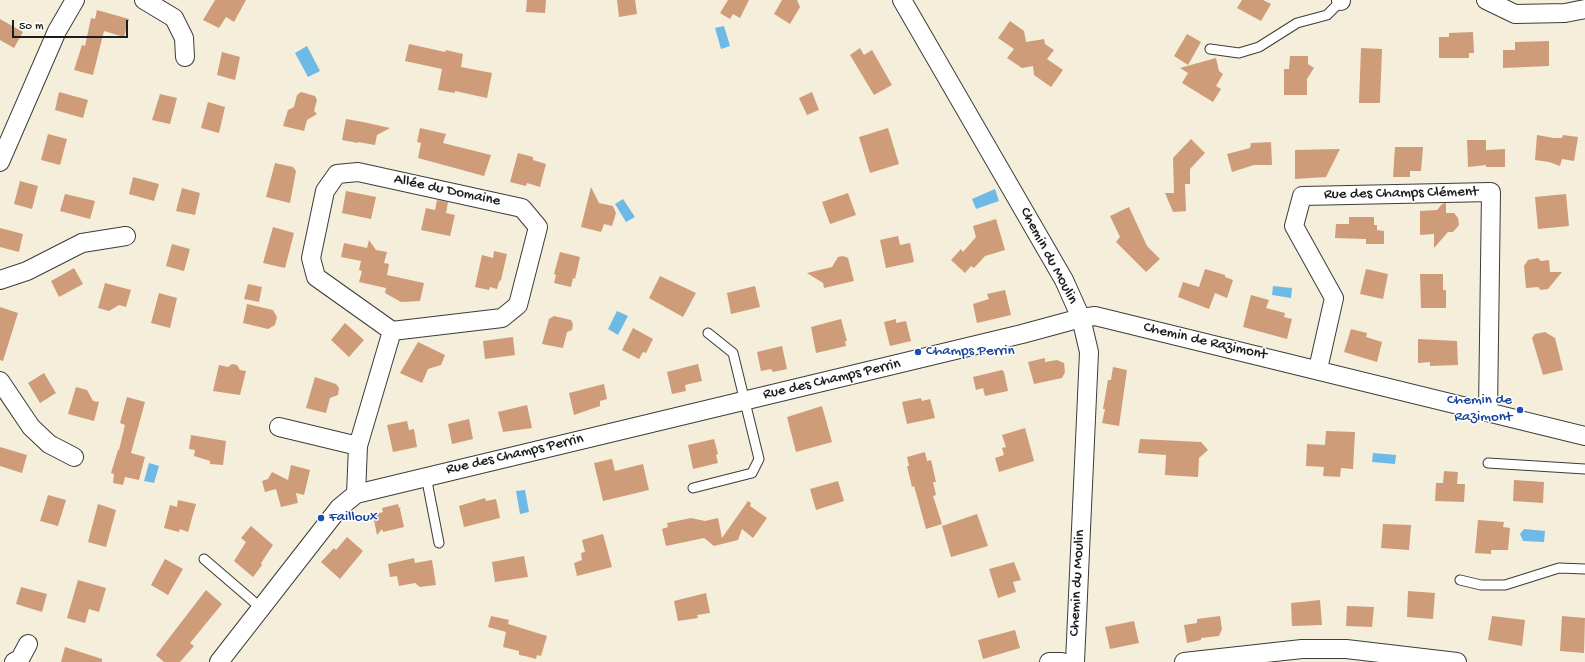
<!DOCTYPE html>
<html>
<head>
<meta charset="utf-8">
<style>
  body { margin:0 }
  #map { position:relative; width:1585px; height:662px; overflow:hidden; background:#f5eedb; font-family:"Gochi Hand",sans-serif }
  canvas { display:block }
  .scale { position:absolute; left:12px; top:20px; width:116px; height:18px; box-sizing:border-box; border:2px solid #1c1c1c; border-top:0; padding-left:5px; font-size:12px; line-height:14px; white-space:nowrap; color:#1c1c1c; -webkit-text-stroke:3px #fff; paint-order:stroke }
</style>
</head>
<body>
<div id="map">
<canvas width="1585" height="662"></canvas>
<div class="scale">50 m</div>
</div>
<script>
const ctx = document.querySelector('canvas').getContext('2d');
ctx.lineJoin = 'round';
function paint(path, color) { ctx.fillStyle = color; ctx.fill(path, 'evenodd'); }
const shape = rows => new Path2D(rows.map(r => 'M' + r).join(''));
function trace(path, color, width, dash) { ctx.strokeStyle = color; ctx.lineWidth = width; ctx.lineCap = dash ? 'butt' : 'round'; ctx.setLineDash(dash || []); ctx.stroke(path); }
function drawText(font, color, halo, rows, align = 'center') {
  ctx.font = font + ' "Gochi Hand",sans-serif'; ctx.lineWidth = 3; ctx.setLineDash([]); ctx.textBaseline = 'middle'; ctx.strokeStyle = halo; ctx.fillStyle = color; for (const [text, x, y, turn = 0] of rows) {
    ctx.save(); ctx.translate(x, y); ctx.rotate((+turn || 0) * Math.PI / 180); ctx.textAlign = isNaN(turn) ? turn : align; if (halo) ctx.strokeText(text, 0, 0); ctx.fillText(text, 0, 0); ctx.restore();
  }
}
const water = shape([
  [724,26,730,46,721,49,715,28],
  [307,46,320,71,308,77,295,53],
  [995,189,999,201,976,209,972,199],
  [623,199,635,217,626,222,615,204],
  [1273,286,1292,288,1291,298,1272,295],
  [617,311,628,316,618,335,608,329],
  [1373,453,1396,455,1395,464,1372,462],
  [149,463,159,466,154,483,144,481],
  [525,490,529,512,520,514,516,491],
  [1524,529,1545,531,1544,542,1523,541,1520,534]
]);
const building = shape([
  [215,0,246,0,234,22,226,17,219,28,203,20],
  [527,0,546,0,545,13,526,12],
  [617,0,635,0,637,14,619,17],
  [728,0,749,0,740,18,733,14,730,19,720,13],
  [782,0,797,0,800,7,790,24,774,14],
  [1242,0,1263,0,1271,4,1261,21,1237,8],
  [97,10,129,19,124,37,104,31,93,75,74,70,82,45,85,46,91,18,95,19],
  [0,19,23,32,14,48,0,40],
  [1010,21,1024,31,1026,42,1044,39,1045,44,1054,50,1047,59,1063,70,1051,87,1034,75,1033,66,1022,68,1007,58,1014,49,998,38],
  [1473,32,1474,53,1469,53,1469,58,1439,58,1439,37,1449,37,1449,33],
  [1187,34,1201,42,1188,65,1174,56],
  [1549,41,1549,66,1503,68,1503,50,1515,50,1515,42],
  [409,44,445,52,446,50,463,54,461,67,492,73,487,98,455,91,455,93,438,90,442,69,405,61],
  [860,48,864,55,872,50,892,85,874,95,850,55],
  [1361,48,1382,49,1380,103,1359,103],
  [222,52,240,57,235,80,217,75],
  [1290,56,1308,56,1308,64,1314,68,1307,79,1307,95,1284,95,1284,69,1289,69],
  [1216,58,1219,71,1223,74,1216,86,1221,89,1213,102,1182,83,1188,73,1180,68],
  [59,92,88,100,83,118,55,110],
  [301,92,315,96,317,100,314,111,317,114,307,120,304,131,283,126,288,110,294,107,297,95],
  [812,92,819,110,807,115,799,98],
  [160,94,177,98,170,124,152,120],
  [208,102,225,107,219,133,201,128],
  [346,119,363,122,390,128,377,135,375,145,358,142,358,143,342,140],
  [420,128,446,134,443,143,491,155,484,176,418,158,421,143,417,142],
  [888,128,899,164,870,173,859,137],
  [48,134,67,139,60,165,41,160],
  [1537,135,1554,138,1562,138,1563,135,1578,137,1574,161,1562,159,1560,166,1549,162,1535,160],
  [1191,139,1205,153,1190,169,1190,184,1185,184,1186,211,1173,212,1165,193,1174,193,1173,158],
  [1467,140,1486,140,1486,150,1505,149,1505,167,1486,167,1486,165,1468,167],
  [1271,142,1272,165,1254,165,1232,172,1227,154,1250,148,1251,143],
  [1395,147,1423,147,1421,171,1410,171,1410,177,1393,177],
  [1340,149,1326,177,1295,179,1295,150],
  [518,153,533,157,533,160,546,164,540,187,527,183,526,186,510,182],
  [275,163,293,167,296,171,290,203,266,197],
  [133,177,159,184,154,201,129,194],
  [20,181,38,186,32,209,14,204],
  [591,187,599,203,613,206,616,213,612,226,604,224,601,232,581,227],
  [182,188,200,193,195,215,176,211],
  [346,191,376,197,371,219,342,213],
  [848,193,856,215,830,224,822,202],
  [65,194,95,201,90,219,60,211],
  [1566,194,1569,226,1538,229,1535,197],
  [437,200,448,202,446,213,455,215,450,236,421,230,426,208,435,210],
  [1446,203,1446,213,1454,213,1458,218,1459,225,1453,232,1448,232,1434,248,1434,234,1420,235,1420,211,1437,210,1442,204],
  [1129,207,1147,246,1160,259,1146,272,1116,242,1120,237,1110,216],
  [1349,217,1374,217,1374,225,1377,225,1377,230,1384,231,1384,244,1366,244,1366,239,1335,238,1336,224,1349,224],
  [996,219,1005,250,985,256,974,268,971,266,965,273,951,260,961,249,963,252,976,237,973,226],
  [273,227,294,233,285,268,263,263],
  [0,228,23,234,19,252,0,247],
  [898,236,900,245,910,243,914,262,886,268,880,240],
  [369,240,376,250,387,252,384,263,389,264,387,275,424,283,420,301,401,302,385,293,386,288,359,282,362,271,359,270,361,261,341,257,344,243,367,248],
  [172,244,190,249,184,271,166,266],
  [494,251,507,254,501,280,499,282,497,289,490,287,489,290,475,287,482,255,493,258],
  [560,252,580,257,575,279,573,278,571,287,554,283,556,275,554,274],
  [843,256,848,258,854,281,824,288,823,283,807,273,832,267,838,257],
  [1538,258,1541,261,1549,260,1550,272,1562,272,1548,289,1541,290,1538,287,1526,288,1524,266,1528,260],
  [74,268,83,284,59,297,51,281],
  [1205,269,1225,275,1225,277,1233,280,1227,298,1215,293,1209,309,1178,297,1183,282,1199,287],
  [1366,269,1388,274,1383,299,1360,294],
  [1420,274,1443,274,1443,290,1446,290,1446,308,1421,308],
  [660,276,696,293,683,317,649,298],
  [105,283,131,290,126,307,119,305,109,311,98,308],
  [248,284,262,287,259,302,244,299],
  [755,286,760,307,731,314,727,293],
  [1005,290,1011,315,977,323,973,304,989,299,987,294],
  [159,293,177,298,170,328,151,323],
  [1251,295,1269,300,1266,308,1285,313,1284,317,1292,319,1287,339,1243,327],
  [247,304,273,310,277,317,275,325,268,329,243,323],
  [0,307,18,313,3,361,0,360],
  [554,316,571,320,573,324,572,330,567,332,563,348,542,344,549,319],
  [841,319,847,341,845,341,846,346,816,353,811,327],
  [896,319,896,323,906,321,911,341,890,346,884,322],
  [345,323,364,340,349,357,331,340],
  [633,328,653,339,646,353,643,352,639,359,622,350],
  [1351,329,1367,333,1366,337,1382,342,1377,362,1344,352],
  [1545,332,1555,338,1563,370,1543,375,1532,338,1535,334],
  [513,337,515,355,485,359,483,341],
  [1418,339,1457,341,1458,365,1430,366,1430,362,1418,363],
  [418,342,445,355,441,365,428,369,422,383,400,373],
  [782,346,787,369,773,372,771,369,761,371,757,352],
  [1045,358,1045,362,1057,360,1064,363,1065,372,1062,378,1034,384,1028,362],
  [232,364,237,365,240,370,246,371,240,395,213,391,219,365,228,367],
  [698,364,702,381,685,385,686,391,672,394,667,372],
  [1113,367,1127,370,1119,426,1102,423,1105,409,1103,409,1108,380,1111,380],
  [1002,370,1004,372,1008,391,985,396,983,388,976,390,973,377],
  [44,373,56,393,40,403,28,383],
  [315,377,336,384,339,388,338,395,330,398,326,413,306,408],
  [604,384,607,399,600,401,600,406,574,415,569,393],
  [76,387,87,390,93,401,99,402,94,421,68,414],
  [127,397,145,402,131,453,145,457,139,480,125,477,123,485,113,483,114,474,111,473,118,450,119,450,125,425,120,423],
  [921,398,922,401,930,399,935,418,907,424,902,402],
  [527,405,532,428,503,432,498,412],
  [822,406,832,442,796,452,787,417],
  [469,419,473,439,452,444,448,424],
  [407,421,409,430,414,429,417,447,393,452,387,425],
  [1025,428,1034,461,999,472,995,458,1004,455,1002,448,1006,447,1002,435],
  [1326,431,1355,432,1353,469,1341,468,1340,477,1323,476,1324,467,1306,466,1307,444,1325,445],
  [191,435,226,441,223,465,210,464,210,461,194,456,195,450,189,449],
  [714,439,718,454,716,455,718,463,693,469,688,445],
  [1140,439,1201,442,1208,450,1199,458,1198,477,1165,475,1166,455,1138,453],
  [0,447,27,455,22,473,0,466],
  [925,452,927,461,931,460,936,482,933,482,936,495,933,496,942,524,926,529,914,486,912,487,907,466,909,466,907,457],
  [612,459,615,471,643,464,649,490,603,501,594,463],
  [291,465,310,470,307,483,304,495,296,493,298,503,281,507,276,489,265,492,262,481,268,479,272,472,288,480],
  [1444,471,1458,472,1457,484,1465,484,1464,502,1435,501,1436,483,1443,483],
  [1514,480,1544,482,1543,503,1513,501],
  [838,481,844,501,816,510,810,489],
  [48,495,66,500,58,526,40,521],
  [485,498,486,501,496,499,500,518,464,527,459,506],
  [178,500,196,504,188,532,180,529,179,532,164,528,170,505,177,507],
  [748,501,751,503,750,506,767,518,753,538,742,529,738,540,714,546,704,538,666,546,662,529,668,527,667,523,691,518,705,521,718,518,722,538],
  [98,504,116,510,106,547,88,542],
  [398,504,399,508,401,507,400,509,404,527,383,532,382,529,377,535,373,515,383,512,382,508],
  [977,514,988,546,951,557,942,526],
  [1478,520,1504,522,1503,527,1510,528,1508,550,1491,550,1491,554,1475,553],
  [1383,524,1411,525,1409,550,1381,548],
  [251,526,273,545,261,563,262,565,253,577,234,561,246,542,241,538],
  [603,534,612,567,577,576,574,563,582,560,581,553,585,552,582,540],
  [347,537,363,551,340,579,321,562,334,548,336,550],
  [524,556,528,577,495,582,492,562],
  [414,558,415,563,432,560,436,585,420,587,415,583,399,586,397,576,390,577,388,564],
  [165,559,183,569,168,595,151,585],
  [1014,562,1021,580,1013,582,1016,592,998,598,989,569],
  [78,580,106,588,99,612,89,609,85,623,67,618],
  [21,587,47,594,42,612,16,604],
  [206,590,222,604,190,643,194,646,180,662,164,662,156,655],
  [1408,591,1435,593,1433,619,1407,617],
  [706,593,710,613,697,615,698,618,678,621,674,601],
  [1320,600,1322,625,1292,626,1291,603],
  [1347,606,1374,607,1372,627,1346,626],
  [491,616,509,620,508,624,547,636,541,656,537,655,536,659,525,656,519,655,519,651,503,647,506,632,488,627],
  [1220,616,1222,629,1219,636,1201,638,1201,640,1187,643,1184,625,1197,623,1197,619],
  [1492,616,1525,620,1522,646,1488,640],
  [1562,616,1585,618,1584,653,1560,651],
  [1134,621,1139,643,1110,649,1105,627],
  [1015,630,1020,648,983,659,978,640],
  [65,647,102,659,102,662,61,662]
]);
const lane = shape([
  [1210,49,1239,53,1259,47,1297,23,1327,15,1341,1],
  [1488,463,1585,469],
  [426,476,439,543],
  [693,488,752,473,759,459,733,353,708,333],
  [204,559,261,608],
  [1460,580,1481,585,1505,585,1559,568,1585,569]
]);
const street = shape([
  [144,0,174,18,184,38,185,57],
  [902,0,1064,280,1081,318,1089,352,1075,662],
  [1486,0,1515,14,1565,13,1585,9],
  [1341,1,1341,0],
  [0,162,57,31,75,0],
  [0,280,27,271,82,243,126,236],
  [1318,369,1334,298,1294,226,1302,196,1491,192,1488,412],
  [0,381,31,427,49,444,74,457],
  [279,427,358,446],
  [356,494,358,446,392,331,316,277,311,258,325,191,337,174,358,172,522,208,538,227,518,305,502,318,392,331],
  [14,662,20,659,28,644],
  [219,662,339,508,356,494,1022,334,1081,318,1095,316,1585,436],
  [1049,662,1062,662],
  [1184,662,1302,649,1346,649,1457,662]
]);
const markers = [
  [918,352,4,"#1a4fb4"],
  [1520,410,4,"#1a4fb4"],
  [321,518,4,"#1a4fb4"]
];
const streetNames = [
  ["Allée du Domaine",447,191,12],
  ["Rue des Champs Clément",1401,194,-1],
  ["Chemin du Moulin",1048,256,62],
  ["Chemin de Razimont",1205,342,13],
  ["Rue des Champs Perrin",832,380,-13],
  ["Rue des Champs Perrin",515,455,-13],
  ["Chemin du Moulin",1078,583,-87]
];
const transitNames = [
  ["Champs Perrin",926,352],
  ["Chemin de",1512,401,"right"],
  ["Razimont",1512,418,"right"],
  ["Failloux",329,518]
];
paint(water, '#6dbae7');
paint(building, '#ce9c78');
trace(lane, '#3d3c39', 11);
trace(street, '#3d3c39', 20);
trace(lane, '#fff', 9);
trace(street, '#fff', 18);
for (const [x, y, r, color] of markers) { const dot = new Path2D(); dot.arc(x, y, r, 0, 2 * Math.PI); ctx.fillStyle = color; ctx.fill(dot); trace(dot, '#fff', 1.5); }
drawText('15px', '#1c1c1c', '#fff', streetNames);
drawText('15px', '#164399', '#fff', transitNames, 'left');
</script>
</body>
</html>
